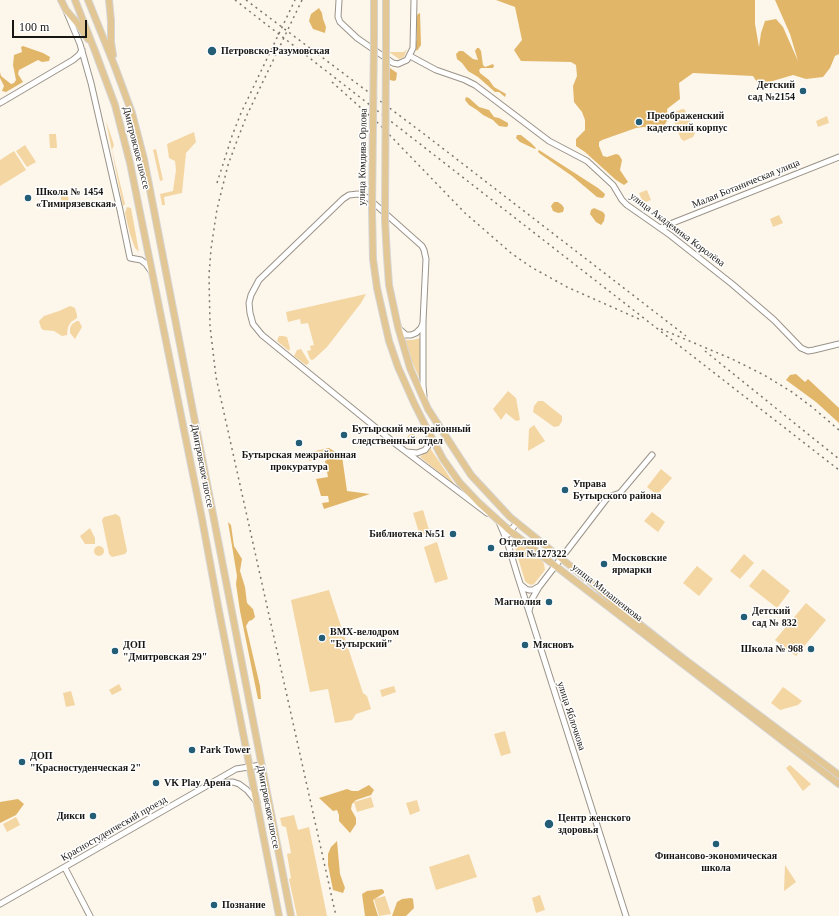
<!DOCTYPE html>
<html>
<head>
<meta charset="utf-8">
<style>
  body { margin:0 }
  #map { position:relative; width:839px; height:916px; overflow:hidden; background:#fdf6eb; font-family:Georgia,serif }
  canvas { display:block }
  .scale { position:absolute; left:12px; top:20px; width:75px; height:18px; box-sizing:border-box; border:2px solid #181612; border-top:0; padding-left:5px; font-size:12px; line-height:14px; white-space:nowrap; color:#181612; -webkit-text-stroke:3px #fff; paint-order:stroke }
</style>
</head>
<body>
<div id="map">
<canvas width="839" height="916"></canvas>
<div class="scale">100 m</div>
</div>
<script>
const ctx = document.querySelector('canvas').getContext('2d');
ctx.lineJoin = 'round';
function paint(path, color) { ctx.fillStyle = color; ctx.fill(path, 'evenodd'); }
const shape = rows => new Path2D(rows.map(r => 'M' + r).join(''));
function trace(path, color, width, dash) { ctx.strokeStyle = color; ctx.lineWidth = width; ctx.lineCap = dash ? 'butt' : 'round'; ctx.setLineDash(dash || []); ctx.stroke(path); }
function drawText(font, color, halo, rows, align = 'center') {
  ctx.font = font + ' Georgia,serif'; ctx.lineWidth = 3; ctx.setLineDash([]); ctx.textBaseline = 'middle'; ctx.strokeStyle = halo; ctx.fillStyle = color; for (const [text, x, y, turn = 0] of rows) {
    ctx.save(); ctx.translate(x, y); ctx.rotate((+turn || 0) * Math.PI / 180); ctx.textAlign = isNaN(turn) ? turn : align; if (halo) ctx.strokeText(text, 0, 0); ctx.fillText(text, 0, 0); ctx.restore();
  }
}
const green = shape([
  [407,49,404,57,399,59,389,52,404,52],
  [682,109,684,109,685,110,695,133,693,137,684,141,681,139,671,114],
  [827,116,829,123,818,127,816,121],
  [106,121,114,145,112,150,125,204,123,206],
  [194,132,196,142,186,153,182,193,164,197,165,205,162,205,160,194,173,191,176,170,175,161,169,158,167,144],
  [49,134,56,134,57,148,50,148],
  [25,145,36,162,27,167,16,151],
  [156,149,163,180,160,181,153,150],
  [14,151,26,170,0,186,0,160],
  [647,190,651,200,643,203,639,193],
  [67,192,70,206,63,207,60,194],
  [127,207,131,208,139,252,135,248,130,234,125,213],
  [779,215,783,223,773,227,770,219],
  [366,294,361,303,327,347,314,359,312,360,310,359,307,351,311,350,310,346,314,345,308,323,301,324,300,319,288,322,286,312],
  [70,306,75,308,77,315,77,318,71,322,68,327,67,335,62,336,54,331,43,330,41,328,39,321,44,316,59,311],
  [77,321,79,321,82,327,75,339,70,333,70,328,72,324],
  [279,336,283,336,287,337,290,348,289,351,277,341],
  [421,338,420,379,411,360,405,340,412,340],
  [301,349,309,362,308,364,306,365,294,356,297,350],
  [508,391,516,398,520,420,516,421,506,413,501,420,493,409],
  [538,401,543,401,562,416,562,421,559,426,554,427,533,412,534,406],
  [534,425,545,441,528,451,529,429],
  '407 439a5 5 0 1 1 10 0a5 5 0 1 1-10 0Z',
  [430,448,455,485,420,457],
  [325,450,326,457,309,461,307,454],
  [661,469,672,478,657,495,647,487],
  [423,510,430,533,420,536,413,513],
  [652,512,665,522,658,532,644,521],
  [116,514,120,517,127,551,125,554,112,557,109,554,102,520,104,517],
  [90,528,95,538,95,544,85,544,80,536],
  [437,542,448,579,435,583,424,547],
  [517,543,521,544,542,560,544,564,545,570,534,584,531,585,527,583,525,581,515,548],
  '94 551a5 5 0 1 1 10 0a5 5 0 1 1-10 0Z',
  [744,554,754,563,740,579,730,571],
  [697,566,713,579,699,596,683,583],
  [763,569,790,591,777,608,749,586],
  [329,590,363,693,367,696,371,709,356,714,352,720,335,723,328,689,310,692,291,600],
  [806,603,826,620,796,656,775,640],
  [119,684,122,690,112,695,109,690],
  [394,686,396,692,382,697,380,690],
  [783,687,802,701,798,705,780,710,771,703],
  [71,691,75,705,66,707,63,693],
  [505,731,511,753,501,756,494,734],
  [790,765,811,784,803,791,786,768],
  [371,797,374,807,357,812,354,802],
  [417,800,420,811,410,815,406,803],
  [294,815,298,830,309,827,327,916,297,916,289,879,291,878,287,854,291,853,286,827,282,826,280,818],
  [16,817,20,825,7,832,3,824],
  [469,854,477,877,436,890,429,867],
  [785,865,796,882,784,891],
  [540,895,545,910,536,913,532,898],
  [385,896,391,914,379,916,374,899]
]);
const forest = shape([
  [496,0,755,0,755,24,759,47,761,33,765,21,776,19,783,27,798,61,790,34,775,0,839,0,839,54,835,56,830,68,823,77,806,79,793,75,759,85,753,76,693,73,679,83,680,99,667,109,668,119,664,126,658,129,644,127,636,128,602,140,599,142,599,146,603,156,607,157,616,154,619,155,622,160,620,170,628,182,624,185,616,180,585,152,576,146,576,139,585,130,585,120,582,112,574,102,573,86,577,76,576,65,571,62,521,61,514,50,522,40,515,7],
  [319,8,322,13,323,19,326,27,325,33,313,29,309,21,311,14],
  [420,13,421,45,417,51,415,47,417,38,416,17,418,14],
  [23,46,43,53,50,57,49,61,42,62,38,60,19,70,18,74,23,82,6,92,2,91,4,86,0,78,0,72,1,76,11,84,14,83,16,80,13,65,14,55,22,52,21,47],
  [477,48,479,48,481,51,483,65,485,67,493,64,494,66,493,68,481,68,479,70,480,73,489,80,494,87,506,94,505,97,499,92,495,92,478,77,468,71,462,63,457,59,456,54,459,51,463,51,473,59,478,60,475,51],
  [390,68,397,73,396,80,394,81,390,80,388,78,388,69],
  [466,97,469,98,479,107,489,110,494,117,499,118,508,123,508,126,506,127,499,126,493,120,483,115,477,110,469,105,465,100],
  [517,135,521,135,531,143,536,148,535,149,520,142,516,138],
  [539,150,598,188,605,194,604,197,602,198,597,197,572,176,539,153,538,151],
  [554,202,558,202,562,205,564,208,563,212,558,213,553,211,551,206],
  [594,208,603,212,605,215,604,221,601,225,596,222,590,214,591,210],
  [796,374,805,382,808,379,839,408,839,423,816,402,786,380,790,375],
  [329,448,342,456,347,491,370,494,324,509,322,503,329,502,328,496,321,496,316,479,328,477,325,461,327,460,325,450,307,453],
  [228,522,231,525,234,546,242,559,240,571,245,587,247,603,253,609,255,617,252,620,249,621,246,626,260,686,261,699,258,699,240,611,236,584,237,576],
  [369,785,374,790,371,795,356,800,352,804,351,809,356,818,356,824,350,833,339,821,339,815,337,810,333,811,319,798,347,789,352,791,358,791],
  [18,799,24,804,16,815,0,823,0,802],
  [337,841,340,874,345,888,343,893,333,890,328,865,328,854,331,847],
  [382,889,384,891,384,893,373,900,378,916,365,916,362,894,367,891],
  [411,898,413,899,414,908,406,916,392,916,397,902,402,899]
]);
const minor = shape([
  [339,0,338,17,340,22,357,38,393,63,398,64,407,60,413,48,414,0],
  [67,13,80,44,91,83,120,210,130,258,141,260,146,264,151,271],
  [410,56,436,70,465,80,475,85,549,141,587,161,613,185,622,200,627,205,670,235,732,284,774,320,801,348,808,351,814,350,839,344],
  [0,103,73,60,79,55,82,50],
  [660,228,839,157],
  [399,329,406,335,411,335,416,333,421,328,423,323],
  [424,396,423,386,423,322,426,259,424,250,422,246,368,198,358,194,349,195,343,199,259,280,251,295,249,303,250,313,253,324,262,335,397,445,487,513],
  [407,452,417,453,425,450,430,443,429,434],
  [499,522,507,541,517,574,626,916],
  [508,534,510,531,517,523],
  [521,585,526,589,529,590,533,590,538,587],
  [529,611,532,599,539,587,608,497,620,493,652,455],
  [214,783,233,782,239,784,247,790,257,802],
  [65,868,90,916],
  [0,904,236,769,261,765]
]);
const major = shape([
  [61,0,66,10,78,24,88,39],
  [75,0,95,51,115,105,130,163,202,519,219,611,279,916],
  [88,0,115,67,132,113,144,159,291,916],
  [109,0,111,21,111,42,113,55],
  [374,36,374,0],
  [386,44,386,0],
  [372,209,373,259,377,288,389,341,398,367,414,403,428,431,443,459,460,483,479,503,510,531,839,784],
  [385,220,387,257,389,285,398,327,410,368,428,409,471,475,510,517,599,589,619,608,684,659,839,775]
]);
const rail = shape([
  [235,0,839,470],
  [246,0,428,137,686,336],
  [302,0,247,115,238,138,228,165,217,209,211,249,209,275,210,326,216,377,336,916],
  [332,82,379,124,465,213,511,253,531,267,567,287,639,319],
  [217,183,232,136,241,113,295,0],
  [661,329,732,359,764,375,792,392,812,407,839,430],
  [705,351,839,459]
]);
const majorBridge = shape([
  [372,209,374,36],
  [385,220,386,44]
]);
const markers = [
  [212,51,5,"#235d76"],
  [803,91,4,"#235d76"],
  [639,122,4,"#235d76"],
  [28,198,4,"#235d76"],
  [344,435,4,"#235d76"],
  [299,443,4,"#235d76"],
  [565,490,4,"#235d76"],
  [453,534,4,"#235d76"],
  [491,548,4,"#235d76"],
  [604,564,4,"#235d76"],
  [549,602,4,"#235d76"],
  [744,617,4,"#235d76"],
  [322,638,4,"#235d76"],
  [525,645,4,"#235d76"],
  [811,649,4,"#235d76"],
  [115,651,4,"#235d76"],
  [192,750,4,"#235d76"],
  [22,762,4,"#235d76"],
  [156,783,4,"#235d76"],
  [93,816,4,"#235d76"],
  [549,824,5,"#235d76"],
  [716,844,4,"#235d76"],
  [214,905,4,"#235d76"]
];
const poiNames = [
  ["Петровско-Разумовская",221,51],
  ["Детский",795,85,"right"],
  ["сад №2154",795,97,"right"],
  ["Преображенский",647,116],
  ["кадетский корпус",647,128],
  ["Школа № 1454",36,192],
  ["«Тимирязевская»",36,204],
  ["Бутырский межрайонный",352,429],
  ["следственный отдел",352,441],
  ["Бутырская межрайонная",299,455,"center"],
  ["прокуратура",299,467,"center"],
  ["Управа",573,484],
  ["Бутырского района",573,496],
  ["Библиотека №51",445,534,"right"],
  ["Отделение",499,542],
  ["связи №127322",499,554],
  ["Московские",612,558],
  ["ярмарки",612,570],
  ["Магнолия",541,602,"right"],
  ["Детский",752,611],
  ["сад № 832",752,623],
  ["BMX-велодром",330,632],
  ["\"Бутырский\"",330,644],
  ["ДОП",123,645],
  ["\"Дмитровская 29\"",123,657],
  ["Мясновъ",533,645],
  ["Школа № 968",803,649,"right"],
  ["Park Tower",200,750],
  ["ДОП",30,756],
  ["\"Красностуденческая 2\"",30,768],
  ["VK Play Арена",164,783],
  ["Дикси",85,816,"right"],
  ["Центр женского",558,818],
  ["здоровья",558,830],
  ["Финансово-экономическая",716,856,"center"],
  ["школа",716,868,"center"],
  ["Познание",222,905]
];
const streetNames = [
  ["Дмитровское шоссе",136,148,76],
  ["улица Комдива Орлова",363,157,-89],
  ["Малая Ботаническая улица",746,184,-22],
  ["улица Академика Королёва",677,230,37],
  ["Дмитровское шоссе",202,466,79],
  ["улица Милашенкова",607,593,38],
  ["улица Яблочкова",571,716,72],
  ["Дмитровское шоссе",268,807,79],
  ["Красностуденческий проезд",114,829,-30]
];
paint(green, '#f4d6a3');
paint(forest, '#e2b669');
trace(minor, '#9a9389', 7);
trace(major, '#d5d5d4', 8);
trace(minor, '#fff', 5);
trace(major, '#e2c693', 6);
trace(rail, '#7b7770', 1.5, [2, 4]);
trace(majorBridge, '#d5d5d4', 8, []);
trace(majorBridge, '#e2c693', 6);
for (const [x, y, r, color] of markers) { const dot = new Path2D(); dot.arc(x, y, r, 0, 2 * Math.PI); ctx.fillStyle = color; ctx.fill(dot); trace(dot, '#fff', 1.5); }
drawText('bold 10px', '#181612', '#fff', poiNames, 'left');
drawText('10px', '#181612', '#fff', streetNames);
</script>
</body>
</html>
